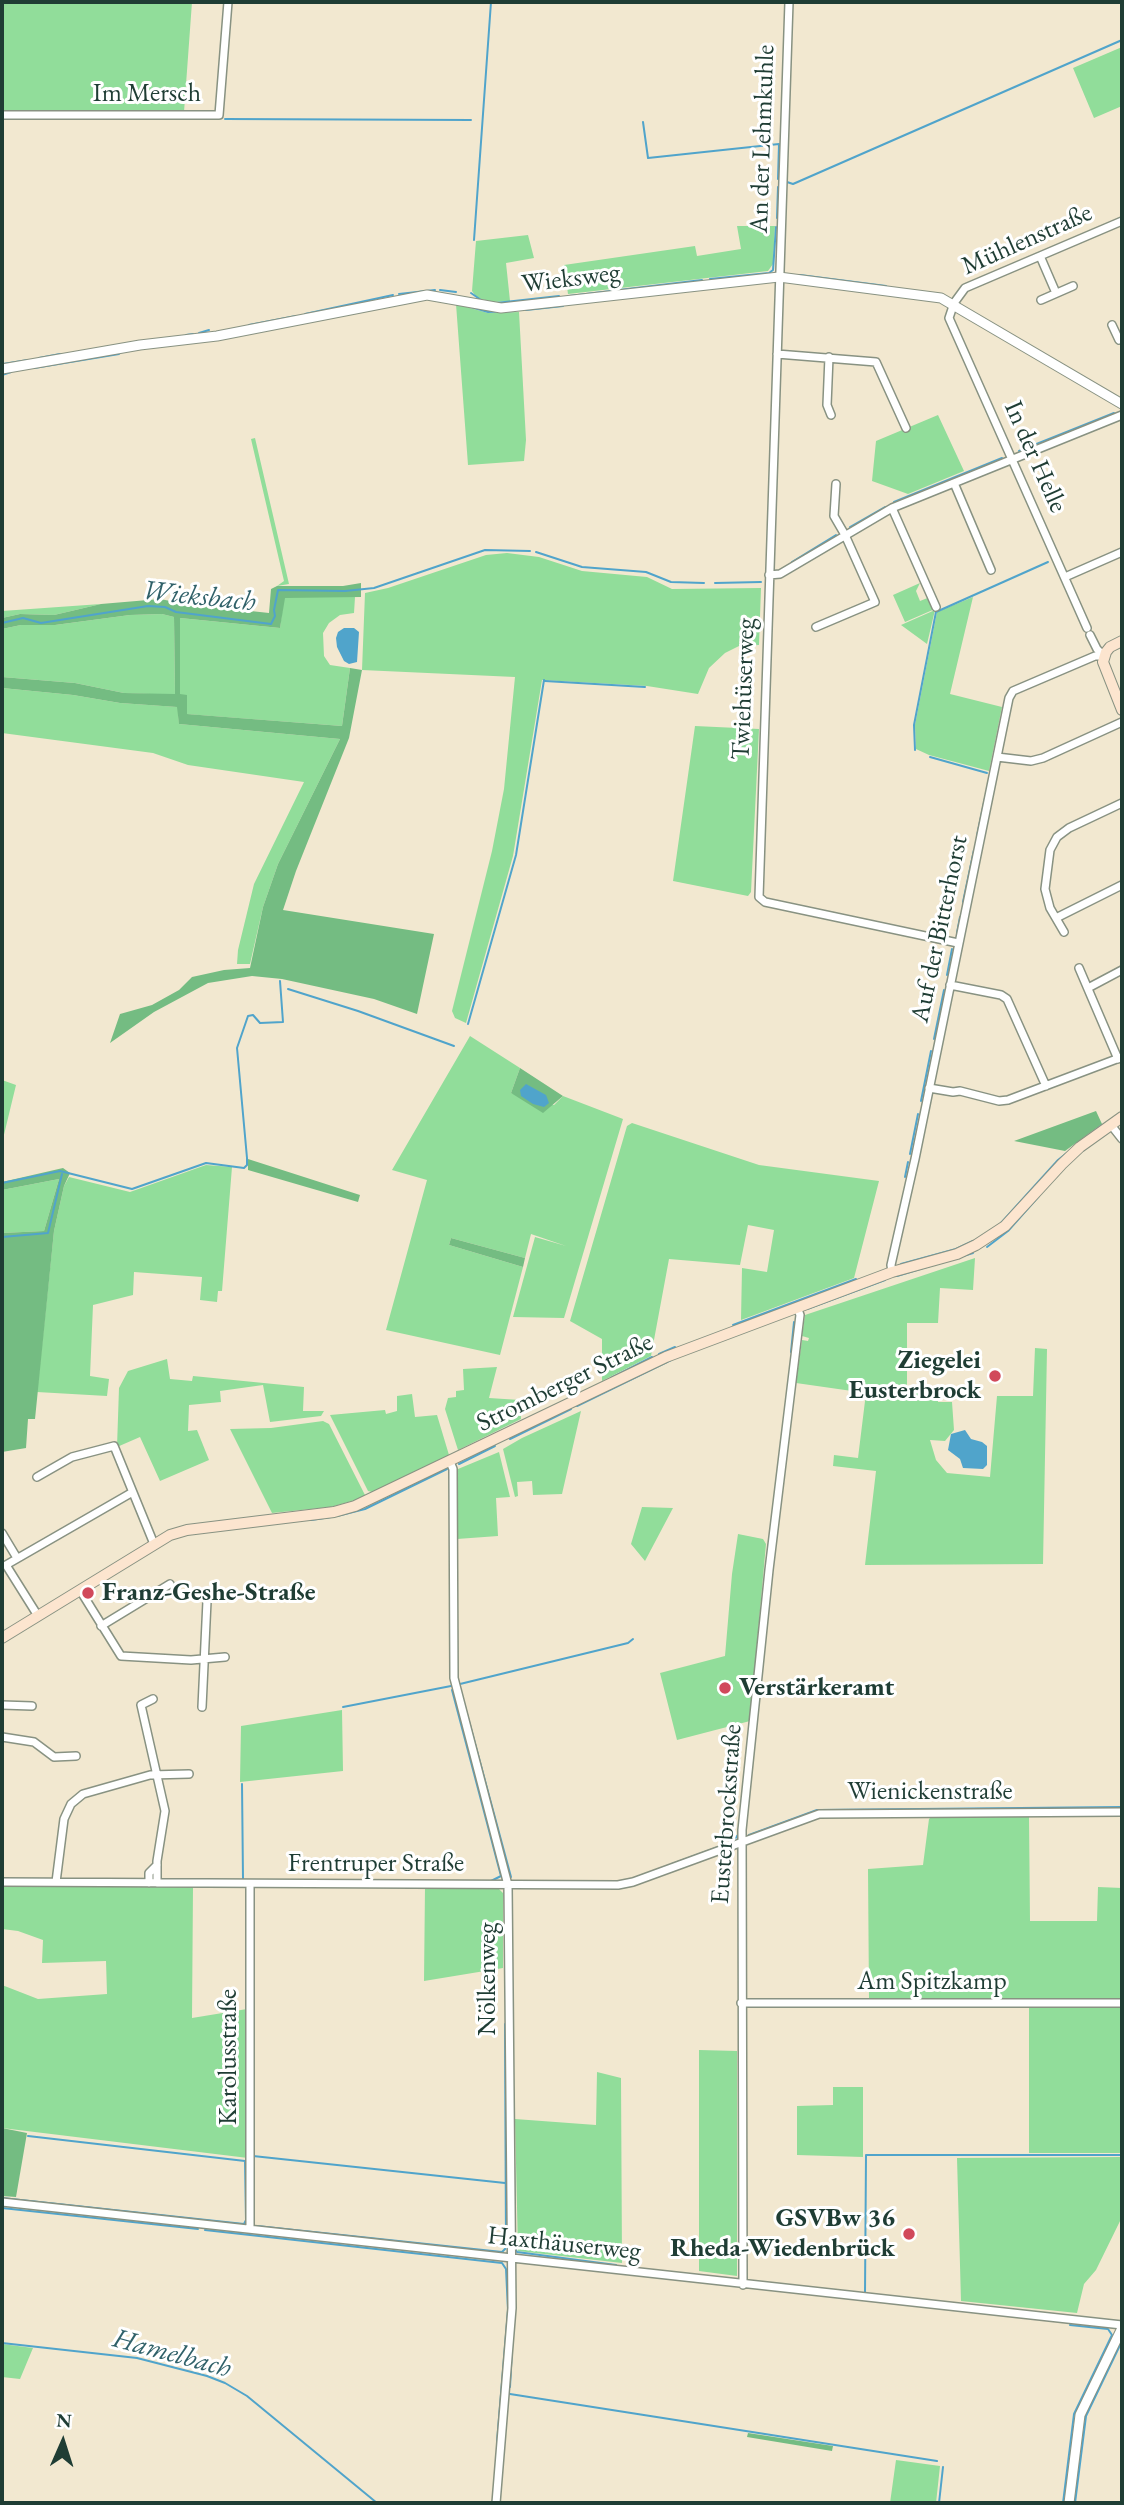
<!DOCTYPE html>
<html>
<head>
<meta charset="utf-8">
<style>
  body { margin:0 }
  #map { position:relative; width:1124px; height:2505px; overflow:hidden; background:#f2e8d0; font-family:"EB Garamond",serif }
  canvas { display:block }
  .frame { position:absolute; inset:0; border:4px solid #1f3d34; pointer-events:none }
  .north { position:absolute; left:28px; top:2407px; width:70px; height:70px; -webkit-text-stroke:5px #fff; paint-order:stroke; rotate:3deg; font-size:19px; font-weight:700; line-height:28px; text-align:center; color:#1f3d34 }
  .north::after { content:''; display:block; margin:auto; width:24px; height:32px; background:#1f3d34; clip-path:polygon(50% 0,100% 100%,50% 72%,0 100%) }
</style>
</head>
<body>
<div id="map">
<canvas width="1124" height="2505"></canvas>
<div class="frame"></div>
<div class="north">N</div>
</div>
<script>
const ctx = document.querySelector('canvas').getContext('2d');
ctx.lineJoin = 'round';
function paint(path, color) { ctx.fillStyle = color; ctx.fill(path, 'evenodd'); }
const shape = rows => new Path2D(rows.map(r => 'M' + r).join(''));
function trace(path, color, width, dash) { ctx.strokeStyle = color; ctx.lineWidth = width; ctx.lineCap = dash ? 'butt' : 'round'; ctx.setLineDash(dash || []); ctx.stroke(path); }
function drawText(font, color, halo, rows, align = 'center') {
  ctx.font = font + ' "EB Garamond",serif'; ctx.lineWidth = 6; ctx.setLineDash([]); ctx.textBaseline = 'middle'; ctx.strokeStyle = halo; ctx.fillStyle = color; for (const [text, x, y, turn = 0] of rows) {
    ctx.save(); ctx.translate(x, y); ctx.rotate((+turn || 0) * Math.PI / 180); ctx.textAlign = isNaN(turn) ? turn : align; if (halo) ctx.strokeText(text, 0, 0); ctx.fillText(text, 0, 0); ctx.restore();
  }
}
const green = shape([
  [2,2,192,2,184,112,2,110],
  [1122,47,1122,106,1094,118,1073,68],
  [737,226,775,226,773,264,768,271,568,294,564,265,695,246,697,256,741,249],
  [528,235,534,258,506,263,510,301,494,302,477,298,472,291,476,241],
  [456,304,488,313,519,312,526,440,524,461,468,465],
  [938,415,964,471,908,494,872,481,876,441],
  [255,438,289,584,277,586,284,581,251,439],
  [507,553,539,557,582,571,647,577,672,589,761,588,759,645,739,646,725,653,709,668,698,694,647,686,542,680,513,856,466,1023,455,1018,452,1011,492,851,504,789,515,677,362,670,365,593,388,588,486,555],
  [920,583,916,591,920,601,930,597,935,609,905,622,893,595],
  [284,597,355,597,354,613,340,615,329,623,323,633,324,656,330,665,350,668,342,726,186,714,180,695,180,618,280,628],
  [973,597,950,694,1002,707,989,771,929,755,916,749,915,725,937,612],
  [101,604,54,615,20,614,2,618,2,611],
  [935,610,927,644,901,625],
  [162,614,174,617,175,695,124,693,75,683,2,677,2,629,21,625,55,625,130,615],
  [2,688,73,695,120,703,178,707,179,724,340,739,278,864,263,907,250,964,237,964,238,950,254,884,304,782,188,765,153,753,2,733],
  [695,726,759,729,751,892,748,896,673,881],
  [470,1036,520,1068,511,1093,554,1105,563,1096,623,1119,564,1318,513,1317,535,1237,566,1246,531,1234,525,1258,451,1238,449,1245,523,1267,500,1355,386,1330,427,1180,392,1170],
  [2,1080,16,1085,2,1143],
  [632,1123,759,1165,879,1181,854,1278,741,1320,742,1268,767,1272,774,1230,748,1225,740,1265,669,1259,651,1356,602,1381,602,1339,570,1321,627,1126],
  [206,1165,232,1167,222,1291,218,1291,217,1302,200,1300,202,1277,134,1272,133,1295,93,1305,90,1376,109,1379,107,1396,37,1392,54,1231,64,1186,69,1177,130,1192],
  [59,1179,44,1231,2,1233,2,1190],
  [975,1258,973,1290,940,1288,938,1323,907,1323,907,1388,938,1389,938,1402,952,1402,954,1430,945,1441,930,1440,936,1460,947,1473,990,1477,997,1396,1033,1396,1035,1348,1047,1349,1043,1564,865,1565,876,1471,833,1466,834,1455,858,1458,866,1393,796,1383,802,1340,808,1341,809,1338,802,1336,805,1315],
  [167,1359,170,1379,192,1381,193,1376,304,1387,303,1411,324,1411,321,1416,270,1422,263,1385,220,1391,221,1402,189,1405,188,1431,197,1430,209,1460,160,1481,140,1437,117,1447,119,1388,128,1371],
  [497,1367,489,1398,520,1400,521,1419,458,1450,445,1409,448,1398,456,1397,456,1391,464,1390,463,1369],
  [412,1394,415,1417,437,1415,449,1455,372,1492,368,1491,330,1415,385,1410,386,1414,397,1411,397,1396],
  [581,1411,562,1494,533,1495,532,1481,517,1482,518,1496,515,1497,503,1449,522,1438],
  [323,1421,329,1424,366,1497,331,1507,272,1513,230,1429,271,1428],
  [499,1452,510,1497,496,1498,498,1536,457,1539,458,1469],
  [642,1507,673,1508,645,1561,631,1544],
  [738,1534,763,1539,766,1544,750,1721,677,1740,660,1673,725,1656,732,1574],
  [342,1710,343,1771,240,1782,241,1726],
  [932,1816,1029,1816,1030,1921,1097,1921,1098,1887,1122,1888,1122,1998,869,1999,868,1869,923,1865,929,1819],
  [2,1886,193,1887,192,2018,247,2009,248,2158,2,2128,2,1985,38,1999,107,1994,106,1961,42,1963,43,1940,18,1931,2,1929],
  [425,1887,498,1888,503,1893,503,1968,424,1981],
  [1029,2005,1122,2005,1122,2153,1029,2153],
  [699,2050,737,2051,737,2276,699,2271],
  [597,2072,621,2078,622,2263,518,2251,515,2119,596,2125],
  [833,2087,863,2087,863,2157,797,2155,797,2106,833,2105],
  [1122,2157,1122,2217,1096,2270,1084,2284,1077,2313,961,2301,957,2158],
  [2,2344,33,2348,20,2379,2,2377],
  [896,2460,940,2466,936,2503,890,2503]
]);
const forest = shape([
  [361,583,361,597,285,598,280,628,180,618,180,694,187,695,187,714,342,726,350,668,362,670,349,738,296,871,283,910,434,934,417,1014,374,999,282,979,252,976,208,983,154,1012,110,1043,120,1014,152,1005,179,990,192,977,224,970,250,968,263,907,278,864,340,739,179,724,177,707,120,703,73,695,2,688,2,677,75,683,124,693,175,694,174,617,162,614,130,615,55,625,21,625,2,629,2,618,20,614,54,615,101,604,160,599,186,604,269,613,271,589,277,586,343,586],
  [520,1068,563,1096,543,1113,511,1093],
  [1096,1111,1102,1124,1065,1151,1014,1141],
  [248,1159,360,1195,358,1202,248,1170],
  [63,1168,70,1173,64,1186,54,1231,35,1419,28,1419,26,1448,2,1452,2,1233,44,1231,59,1179,2,1190,2,1182],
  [451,1238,525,1258,523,1267,449,1245],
  [2,2128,27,2133,16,2197,2,2196],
  [748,2433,833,2446,832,2451,747,2437]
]);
const water = shape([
  [344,628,354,628,359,632,357,662,349,664,344,661,337,647,336,638,338,632],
  [526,1084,546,1095,549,1103,544,1107,533,1104,521,1096,520,1090],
  [965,1430,971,1439,982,1442,987,1446,987,1465,983,1469,963,1468,960,1459,948,1450,951,1434]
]);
const stream = shape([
  [14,119,212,119],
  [225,119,471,120],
  [643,122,648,158,779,144,778,179],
  [787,182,793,184,1122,40],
  [777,218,778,187],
  [474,240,491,2],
  [800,275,886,286],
  [710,279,769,273,773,270,776,227],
  [440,290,456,292],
  [471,293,481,300],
  [399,294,435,290],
  [569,296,702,280],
  [496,303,559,296],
  [471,307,488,312,515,311],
  [526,310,563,306],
  [305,314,393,295],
  [249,325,296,316],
  [199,333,209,330],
  [186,335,193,334],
  [39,358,60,354],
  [3,364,28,360],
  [34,368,119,354],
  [2,375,11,372],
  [1019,451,1114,413],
  [894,502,1002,458],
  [850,527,885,507],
  [536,552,582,567,646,572,671,582,704,583],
  [792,562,836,535],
  [715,583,761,582],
  [2,623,23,618,41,623,148,606,165,607,176,612,271,624,275,616,274,610,278,590,345,591,374,588,485,550,530,551],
  [545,681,645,687],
  [915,750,914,725,936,612,1048,562],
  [930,757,987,773],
  [977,836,985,798],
  [963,902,974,850],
  [957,933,960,917],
  [947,975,952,949],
  [288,989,358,1011,454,1046],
  [468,1024,516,855,544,680],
  [934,1039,944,990],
  [921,1101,931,1051],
  [910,1154,918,1114],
  [905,1177,908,1162],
  [2,1183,60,1171,132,1189,206,1163,244,1168,247,1165,247,1158,237,1048,248,1016,253,1015,260,1023,283,1022,280,981],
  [1001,1223,1058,1160,1102,1125],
  [2,1237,48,1233,62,1174],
  [987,1247,1008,1231,1039,1196],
  [901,1264,956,1249,973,1241],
  [897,1276,973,1253],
  [807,1309,885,1280],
  [733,1325,856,1279],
  [791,1352,794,1322],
  [659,1354,675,1347],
  [611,1378,652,1357],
  [577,1406,671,1360],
  [510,1439,571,1409],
  [459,1464,495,1446],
  [337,1516,365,1509,447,1469],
  [311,1520,331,1517],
  [460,1684,628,1643,633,1639],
  [460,1688,511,1877],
  [452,1690,501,1876,491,1881],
  [343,1707,451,1686],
  [242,1784,243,1879],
  [749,1835,817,1810,1122,1807],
  [672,1864,732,1842,738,1835],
  [253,2156,505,2183],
  [514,2156,515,2248,517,2252,616,2265],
  [2,2198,244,2224,246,2220,245,2161,28,2136],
  [2,2208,198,2229],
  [257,2226,502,2252,506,2248,505,2024],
  [205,2230,502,2263,506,2269,508,2310,497,2442],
  [865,2293,866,2155,1122,2155],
  [2,2343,137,2358,207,2376,225,2383,247,2396,377,2503],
  [510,2387,515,2291],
  [510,2394,937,2461],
  [939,2503,943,2467],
  [1063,2503,1074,2414,1112,2335,1108,2329,1070,2325],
  [1075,2503,1086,2416,1122,2341]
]);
const minor = shape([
  [789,2,759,897,765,902,958,943],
  [2,115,219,115,228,2],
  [1040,256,1056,293],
  [1041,300,1073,286],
  [1112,325,1119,340,1122,338],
  [777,354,876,362,906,428],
  [829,357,827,405,831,415],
  [954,483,991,570],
  [892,508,936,607],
  [769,575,780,574,892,508,1122,415],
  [1065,577,1122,552],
  [816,627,875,602,845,535,834,516,836,484],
  [1087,628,949,318,954,303,965,288,1122,221],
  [1090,635,1097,649,1104,656],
  [997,757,1031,761,1043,758,1122,722],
  [1058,917,1122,885],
  [1064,932,1050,908,1045,889,1050,850,1057,837,1069,828,1122,803],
  [1079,968,1118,1059],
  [950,985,1001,995,1007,999,1046,1086],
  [1088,988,1122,970],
  [929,1088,953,1092,960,1091,999,1101,1008,1100,1122,1057],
  [1111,1125,1122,1139],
  [892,1272,891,1265,915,1159,1009,698,1013,691,1095,656,1104,656],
  [450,1462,453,1469,454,1678,508,1885,512,2308,496,2503],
  [37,1477,72,1457,114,1446,154,1544],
  [2,1533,17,1558],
  [80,1590,121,1656,191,1660,225,1657],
  [38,1616,6,1565,131,1493],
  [101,1626,170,1584],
  [153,1699,141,1705,165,1811,157,1861,157,1883],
  [2,1705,32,1706],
  [202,1707,207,1601],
  [2,1737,34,1742,54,1757,76,1756],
  [2,1882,618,1885,633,1882,819,1814,1122,1812],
  [56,1882,64,1819,71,1804,83,1794,150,1775,189,1774],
  [149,1883,149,1873,157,1865],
  [250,1885,250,2229],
  [741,2003,1122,2003],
  [2,2202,1122,2325],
  [743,2285,742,1830,769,1570,800,1315,797,1307]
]);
const tertiary = shape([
  [2,369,140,345,217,336,427,295,501,308,779,277,941,298,1122,404],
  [1069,2503,1080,2415,1122,2328]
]);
const secondary = shape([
  [1122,641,1110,647,1106,652,1103,662,1122,710],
  [2,1638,170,1535,187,1530,334,1512,355,1506,666,1357,892,1272,957,1254,976,1245,1005,1226,1062,1164,1080,1147,1122,1117]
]);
const markers = [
  [995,1376,7,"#d1495b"],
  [88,1593,7,"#d1495b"],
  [725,1688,7,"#d1495b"],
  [909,2234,7,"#d1495b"]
];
const streetNames = [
  ["Im Mersch",147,94],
  ["An der Lehmkuhle",763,139,-88],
  ["Mühlenstraße",1027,240,-24],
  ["Wieksweg",571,279,-7],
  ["In der Helle",1035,457,66],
  ["Twiehüserweg",744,689,-88],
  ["Auf der Bitterhorst",940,929,-78],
  ["Stromberger Straße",565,1383,-26],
  ["Wienickenstraße",930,1792],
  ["Eusterbrockstraße",727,1814,-86],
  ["Frentruper Straße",376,1864],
  ["Nölkenweg",488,1979,-90],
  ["Am Spitzkamp",932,1982],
  ["Karolusstraße",229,2057,-90],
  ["Haxthäuserweg",564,2244,6]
];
const poiNames = [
  ["Ziegelei",981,1361],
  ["Eusterbrock",981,1391],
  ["Franz-Geshe-Straße",102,1593,"left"],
  ["Verstärkeramt",739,1688,"left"],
  ["GSVBw 36",895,2219],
  ["Rheda-Wiedenbrück",895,2249]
];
const waterNames = [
  ["Wieksbach",199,597,6],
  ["Hamelbach",172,2354,15]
];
paint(green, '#91dd9a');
paint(forest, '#74bc82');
paint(water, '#50a4cb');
trace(stream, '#50a4cb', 2);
trace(minor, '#889282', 10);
trace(tertiary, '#889282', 11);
trace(secondary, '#889282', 12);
trace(minor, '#fff', 7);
trace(tertiary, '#fff', 9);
trace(secondary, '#fce5cf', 10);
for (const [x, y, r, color] of markers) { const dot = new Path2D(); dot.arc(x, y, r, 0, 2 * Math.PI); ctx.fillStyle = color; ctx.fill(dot); trace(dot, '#fff', 2.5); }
drawText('26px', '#1f3d34', '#fff', streetNames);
drawText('bold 26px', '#1f3d34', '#fff', poiNames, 'right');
drawText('italic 28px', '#306169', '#fff', waterNames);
</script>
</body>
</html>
